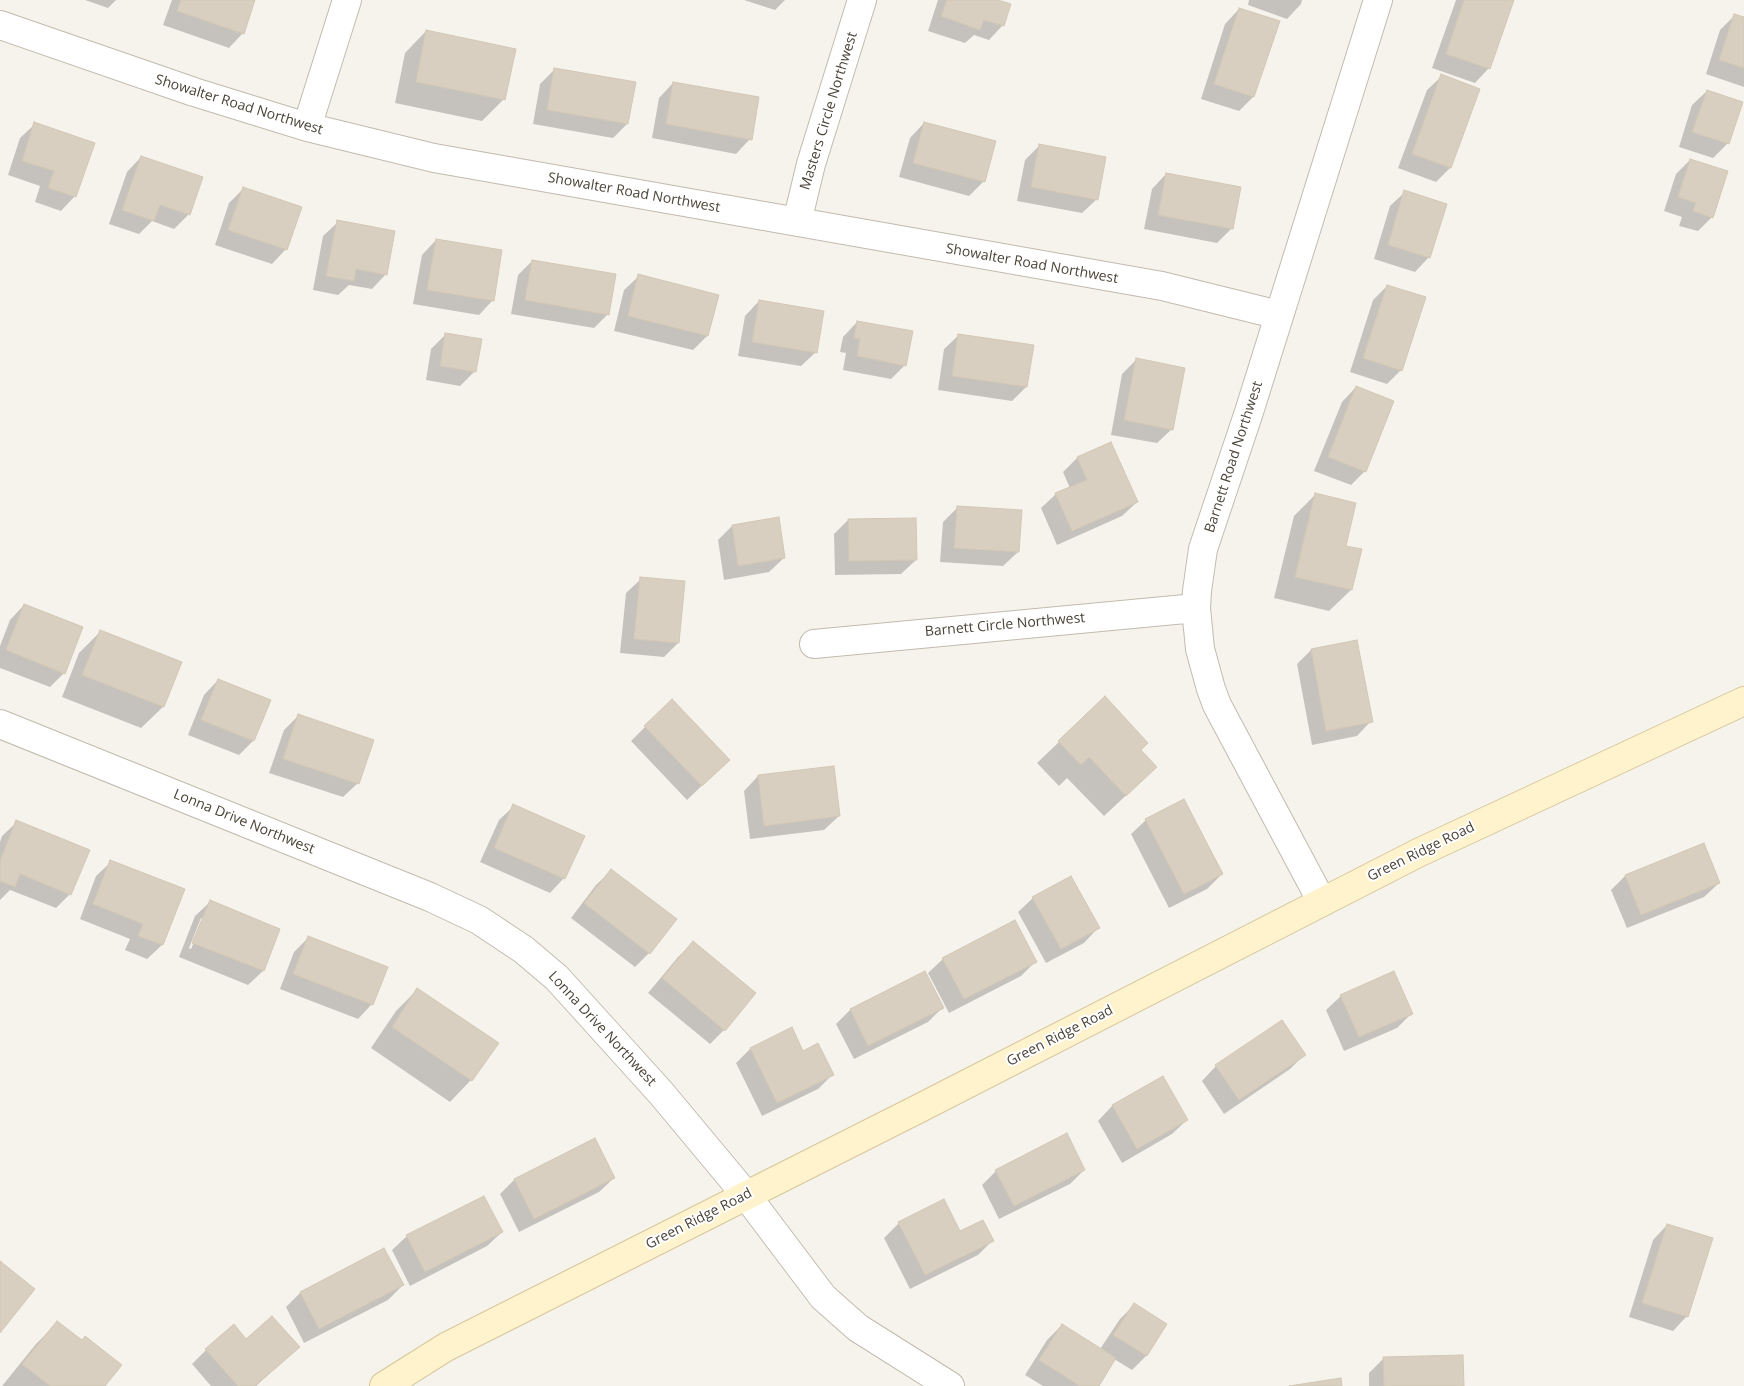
<!DOCTYPE html>
<html>
<head>
<meta charset="utf-8">
<style>
  body { margin:0 }
  canvas { display:block; background:#f6f3ec }
</style>
</head>
<body>
<canvas width="1744" height="1386"></canvas>
<script>
const ctx = document.querySelector('canvas').getContext('2d');
ctx.lineJoin = 'round';
function paint(path, color) { ctx.fillStyle = color; ctx.fill(path, 'evenodd'); }
const shape = rows => new Path2D(rows.map(r => 'M' + r).join(''));
function trace(path, color, width, dash) { ctx.strokeStyle = color; ctx.lineWidth = width; ctx.lineCap = dash ? 'butt' : 'round'; ctx.setLineDash(dash || []); ctx.stroke(path); }
function drawText(font, color, halo, rows, align = 'center') {
  ctx.font = font + ' "Open Sans",sans-serif'; ctx.lineWidth = 4; ctx.setLineDash([]); ctx.textBaseline = 'middle'; ctx.strokeStyle = halo; ctx.fillStyle = color; for (const [text, x, y, turn = 0] of rows) {
    ctx.save(); ctx.translate(x, y); ctx.rotate((+turn || 0) * Math.PI / 180); ctx.textAlign = isNaN(turn) ? turn : align; if (halo) ctx.strokeText(text, 0, 0); ctx.fillText(text, 0, 0); ctx.restore();
  }
}
const shadow = shape([
  [85,0,116,0,108,8],
  [172,0,254,0,243,33,229,48,163,25],
  [744,0,785,0,775,10],
  [938,0,994,0,1003,25,989,40,974,35,965,43,928,31],
  [1249,0,1302,0,1301,4,1287,19,1248,5],
  [1456,0,1512,0,1489,68,1475,83,1432,68],
  [1239,9,1253,97,1239,111,1201,99,1225,24],
  [1734,16,1744,19,1744,87,1706,74,1720,30],
  [426,31,504,99,482,121,395,103,405,53],
  [555,69,627,124,613,138,533,124,540,84],
  [1442,76,1450,168,1436,182,1398,168,1427,90],
  [673,83,750,139,736,154,652,138,659,98],
  [1707,91,1728,143,1713,158,1679,147,1692,105],
  [924,123,984,181,969,196,899,177,910,138],
  [35,124,75,196,61,211,35,202,40,186,8,175,20,138],
  [1039,146,1097,199,1082,213,1017,201,1025,160],
  [141,157,189,214,174,229,152,221,139,234,109,224,127,172],
  [1690,160,1712,217,1698,231,1679,226,1682,217,1664,211,1676,174],
  [1166,174,1232,228,1217,243,1144,229,1152,189],
  [243,189,286,249,272,264,215,245,229,203],
  [1405,192,1429,257,1415,272,1374,259,1390,206],
  [338,222,386,274,372,289,349,285,338,295,313,290,323,236],
  [436,240,493,300,479,315,413,304,422,255],
  [532,261,608,314,594,328,511,314,518,275],
  [639,276,717,296,707,336,693,350,614,331,624,290],
  [1387,286,1401,370,1387,384,1350,372,1373,300],
  [759,301,816,352,801,366,738,356,745,316],
  [857,322,905,365,891,379,843,370,846,353,840,352,843,337],
  [446,334,475,371,460,386,426,380,431,349],
  [959,335,1026,387,1012,401,938,390,944,349],
  [1136,360,1172,429,1157,443,1111,435,1122,374],
  [1356,387,1365,471,1351,485,1314,471,1342,402],
  [1111,444,1137,502,1122,516,1057,545,1041,508,1056,494,1070,488,1063,472,1077,458],
  [1316,494,1345,547,1351,590,1329,611,1274,598,1294,516],
  [958,507,1018,552,1003,566,940,562,943,522],
  [848,520,916,560,901,574,835,575,834,534],
  [732,526,784,558,769,572,724,580,718,540],
  [641,579,678,643,664,657,620,653,626,593],
  [24,605,64,673,50,687,0,668,0,646,10,620],
  [100,632,180,663,163,707,141,728,62,697,79,653],
  [1311,650,1371,721,1357,736,1312,745,1297,664],
  [218,680,253,741,239,755,188,735,204,695],
  [1105,698,1139,750,1134,788,1104,816,1067,778,1059,786,1037,763],
  [298,716,358,783,343,797,269,773,284,730],
  [645,727,714,774,687,800,631,741],
  [758,776,839,816,824,830,750,839,744,791],
  [514,806,564,878,550,893,480,862,499,820],
  [1146,820,1222,874,1207,889,1169,908,1131,834],
  [17,822,70,894,56,908,10,890,0,900,0,842,2,836],
  [111,862,183,890,162,945,147,959,125,950,130,939,80,919,96,876],
  [611,871,649,953,635,967,571,918,596,885],
  [1625,876,1719,883,1704,897,1627,928,1611,890],
  [1033,898,1098,928,1084,943,1046,963,1018,912],
  [210,902,279,930,263,971,248,985,179,957,195,916],
  [201,918,204,918,191,949,189,948],
  [308,938,372,1004,358,1019,280,989,294,952],
  [693,943,724,1030,710,1044,648,993,678,957],
  [943,959,1035,962,1021,976,949,1013,928,973],
  [925,973,942,1008,928,1022,854,1059,836,1024,850,1010],
  [418,989,471,1080,450,1102,371,1048,396,1011],
  [1341,996,1412,1013,1397,1028,1344,1051,1326,1010],
  [1281,1022,1304,1055,1290,1069,1224,1114,1202,1081,1216,1066],
  [750,1049,803,1053,832,1075,818,1089,762,1116,736,1063],
  [1163,1078,1187,1120,1172,1134,1122,1163,1098,1121,1112,1106],
  [594,1140,614,1178,599,1192,519,1232,500,1194,514,1180],
  [1084,1170,1070,1184,999,1219,982,1185,996,1171],
  [899,1223,960,1232,992,1241,978,1255,910,1289,884,1238],
  [1667,1225,1687,1316,1673,1331,1629,1317,1653,1240],
  [502,1232,487,1246,410,1286,392,1250,407,1236],
  [384,1249,403,1285,388,1300,304,1343,286,1307,300,1293],
  [1134,1305,1166,1325,1146,1356,1132,1370,1114,1359,1097,1386,1043,1386,1025,1375,1047,1340,1062,1325,1100,1349,1120,1319],
  [57,1323,81,1342,104,1386,2,1386,36,1344],
  [298,1347,256,1386,211,1386,192,1364,206,1350],
  [1383,1359,1463,1386,1369,1386,1369,1373]
]);
const building = shape([
  [181,0,255,0,244,34,177,11,181,0],
  [947,0,998,0,1011,4,1004,26,984,20,980,30,941,16,947,0],
  [1464,0,1514,0,1490,69,1446,54,1464,0],
  [1239,8,1280,21,1254,97,1214,84,1239,8],
  [1734,14,1744,17,1744,68,1719,60,1734,14],
  [426,30,516,49,505,100,416,82,426,30],
  [554,68,636,82,628,124,547,110,554,68],
  [1441,74,1480,89,1451,168,1412,154,1441,74],
  [673,82,759,97,752,140,666,124,673,82],
  [1707,90,1743,102,1729,144,1692,132,1707,90],
  [34,122,95,143,76,197,48,188,54,171,22,161,34,122],
  [924,122,996,141,985,182,913,163,924,122],
  [1039,144,1106,157,1098,200,1031,187,1039,144],
  [141,156,203,177,190,215,160,205,154,221,122,210,141,156],
  [1690,159,1728,171,1713,218,1693,211,1696,203,1678,197,1690,159],
  [1166,173,1241,187,1233,229,1158,215,1166,173],
  [243,187,302,207,287,250,228,230,243,187],
  [1404,190,1447,204,1430,258,1388,245,1404,190],
  [337,220,395,231,387,275,356,269,354,281,326,276,337,220],
  [436,239,502,250,494,301,427,290,436,239],
  [532,260,616,274,609,315,525,300,532,260],
  [638,274,719,295,708,336,628,316,638,274],
  [1387,285,1426,297,1402,371,1363,358,1387,285],
  [759,300,824,311,817,353,752,342,759,300],
  [857,321,913,331,906,366,857,356,860,339,854,338,857,321],
  [445,333,482,339,476,372,440,366,445,333],
  [958,334,1034,345,1027,387,952,376,958,334],
  [1136,358,1185,368,1173,430,1124,420,1136,358],
  [1356,386,1394,401,1366,472,1328,457,1356,386],
  [1111,442,1138,502,1072,531,1055,493,1087,480,1077,457,1111,442],
  [1315,493,1356,503,1346,546,1362,549,1352,590,1295,577,1315,493],
  [957,506,1022,510,1019,552,954,548,957,506],
  [779,517,785,558,738,566,732,525,779,517],
  [916,518,917,560,849,561,848,519,916,518],
  [640,577,685,581,679,643,634,639,640,577],
  [24,604,83,627,65,674,6,650,24,604],
  [100,630,182,662,164,707,82,675,100,630],
  [1357,640,1373,722,1326,731,1311,649,1357,640],
  [218,679,271,700,254,741,201,720,218,679],
  [1105,696,1148,743,1141,750,1157,767,1126,796,1089,757,1081,765,1058,741,1105,696],
  [672,699,730,760,702,786,644,726,672,699],
  [298,714,374,740,359,784,283,759,298,714],
  [834,766,840,816,764,826,758,775,834,766],
  [1184,799,1223,874,1184,894,1145,819,1184,799],
  [513,804,585,836,565,879,494,848,513,804],
  [16,820,90,850,71,895,20,874,15,887,0,881,0,861,16,820],
  [1704,843,1720,883,1641,915,1625,875,1704,843],
  [110,860,185,889,163,945,138,936,143,924,93,904,110,860],
  [611,869,677,919,650,954,584,903,611,869],
  [1071,876,1100,928,1061,949,1032,897,1071,876],
  [210,900,280,929,264,971,192,943,210,900],
  [1015,920,1037,962,964,999,942,958,1015,920],
  [308,936,388,967,373,1005,293,974,308,936],
  [693,941,756,993,725,1031,662,978,693,941],
  [925,971,944,1008,868,1046,850,1009,925,971],
  [1394,971,1413,1014,1359,1037,1340,995,1394,971],
  [417,988,499,1043,472,1081,392,1027,417,988],
  [1282,1020,1306,1055,1239,1100,1215,1065,1282,1020],
  [792,1027,803,1051,818,1043,834,1075,777,1103,750,1048,792,1027],
  [1163,1076,1188,1120,1137,1149,1112,1105,1163,1076],
  [1067,1133,1085,1170,1014,1206,995,1170,1067,1133],
  [595,1138,615,1178,534,1219,514,1179,595,1138],
  [484,1196,503,1232,425,1272,406,1235,484,1196],
  [944,1199,960,1231,983,1220,994,1241,925,1275,898,1222,944,1199],
  [1667,1224,1713,1238,1688,1317,1642,1303,1667,1224],
  [384,1248,404,1285,319,1329,300,1292,384,1248],
  [0,1261,35,1289,0,1333,0,1261],
  [1134,1303,1167,1324,1147,1356,1113,1335,1134,1303],
  [272,1316,300,1347,255,1386,238,1386,205,1349,234,1324,246,1339,272,1316],
  [57,1321,82,1340,85,1336,122,1365,105,1386,50,1386,22,1364,57,1321],
  [1062,1324,1116,1358,1099,1386,1080,1386,1039,1360,1062,1324],
  [1463,1355,1464,1386,1384,1386,1383,1357,1463,1355],
  [1341,1378,1342,1386,1289,1386,1341,1378]
]);
const street = shape([
  [0,25,194,92,307,127,434,158,1162,286,1279,315],
  [307,127,347,0],
  [797,222,811,164,862,0],
  [814,644,1196,608],
  [0,724,430,897,479,920,524,950,557,978,661,1093,746,1195,823,1297,858,1328,950,1386],
  [1322,902,1217,705,1211,689,1200,649,1196,608,1197,591,1203,549,1249,412,1378,0]
]);
const secondary = shape([
  [384,1386,446,1347,920,1108,1418,853,1744,701]
]);
const streetNames = [
  ["Showalter Road Northwest",239,105,17],
  ["Masters Circle Northwest",829,111,-73],
  ["Showalter Road Northwest",634,193,10],
  ["Showalter Road Northwest",1032,264,10],
  ["Barnett Road Northwest",1234,457,-72],
  ["Barnett Circle Northwest",1005,625,-5],
  ["Lonna Drive Northwest",244,822,22],
  ["Green Ridge Road",1421,852,-26],
  ["Lonna Drive Northwest",602,1029,47],
  ["Green Ridge Road",1060,1036,-27],
  ["Green Ridge Road",699,1219,-27]
];
paint(shadow, '#0003');
paint(building, '#d8cfc1');
trace(building, '#d3c7b4', 1);
trace(street, '#c2bbae', 30);
trace(secondary, '#d6c79b', 30);
trace(street, '#fff', 28);
trace(secondary, '#fff3cd', 28);
drawText('14px', '#4b4439', '#fff', streetNames);
</script>
</body>
</html>
